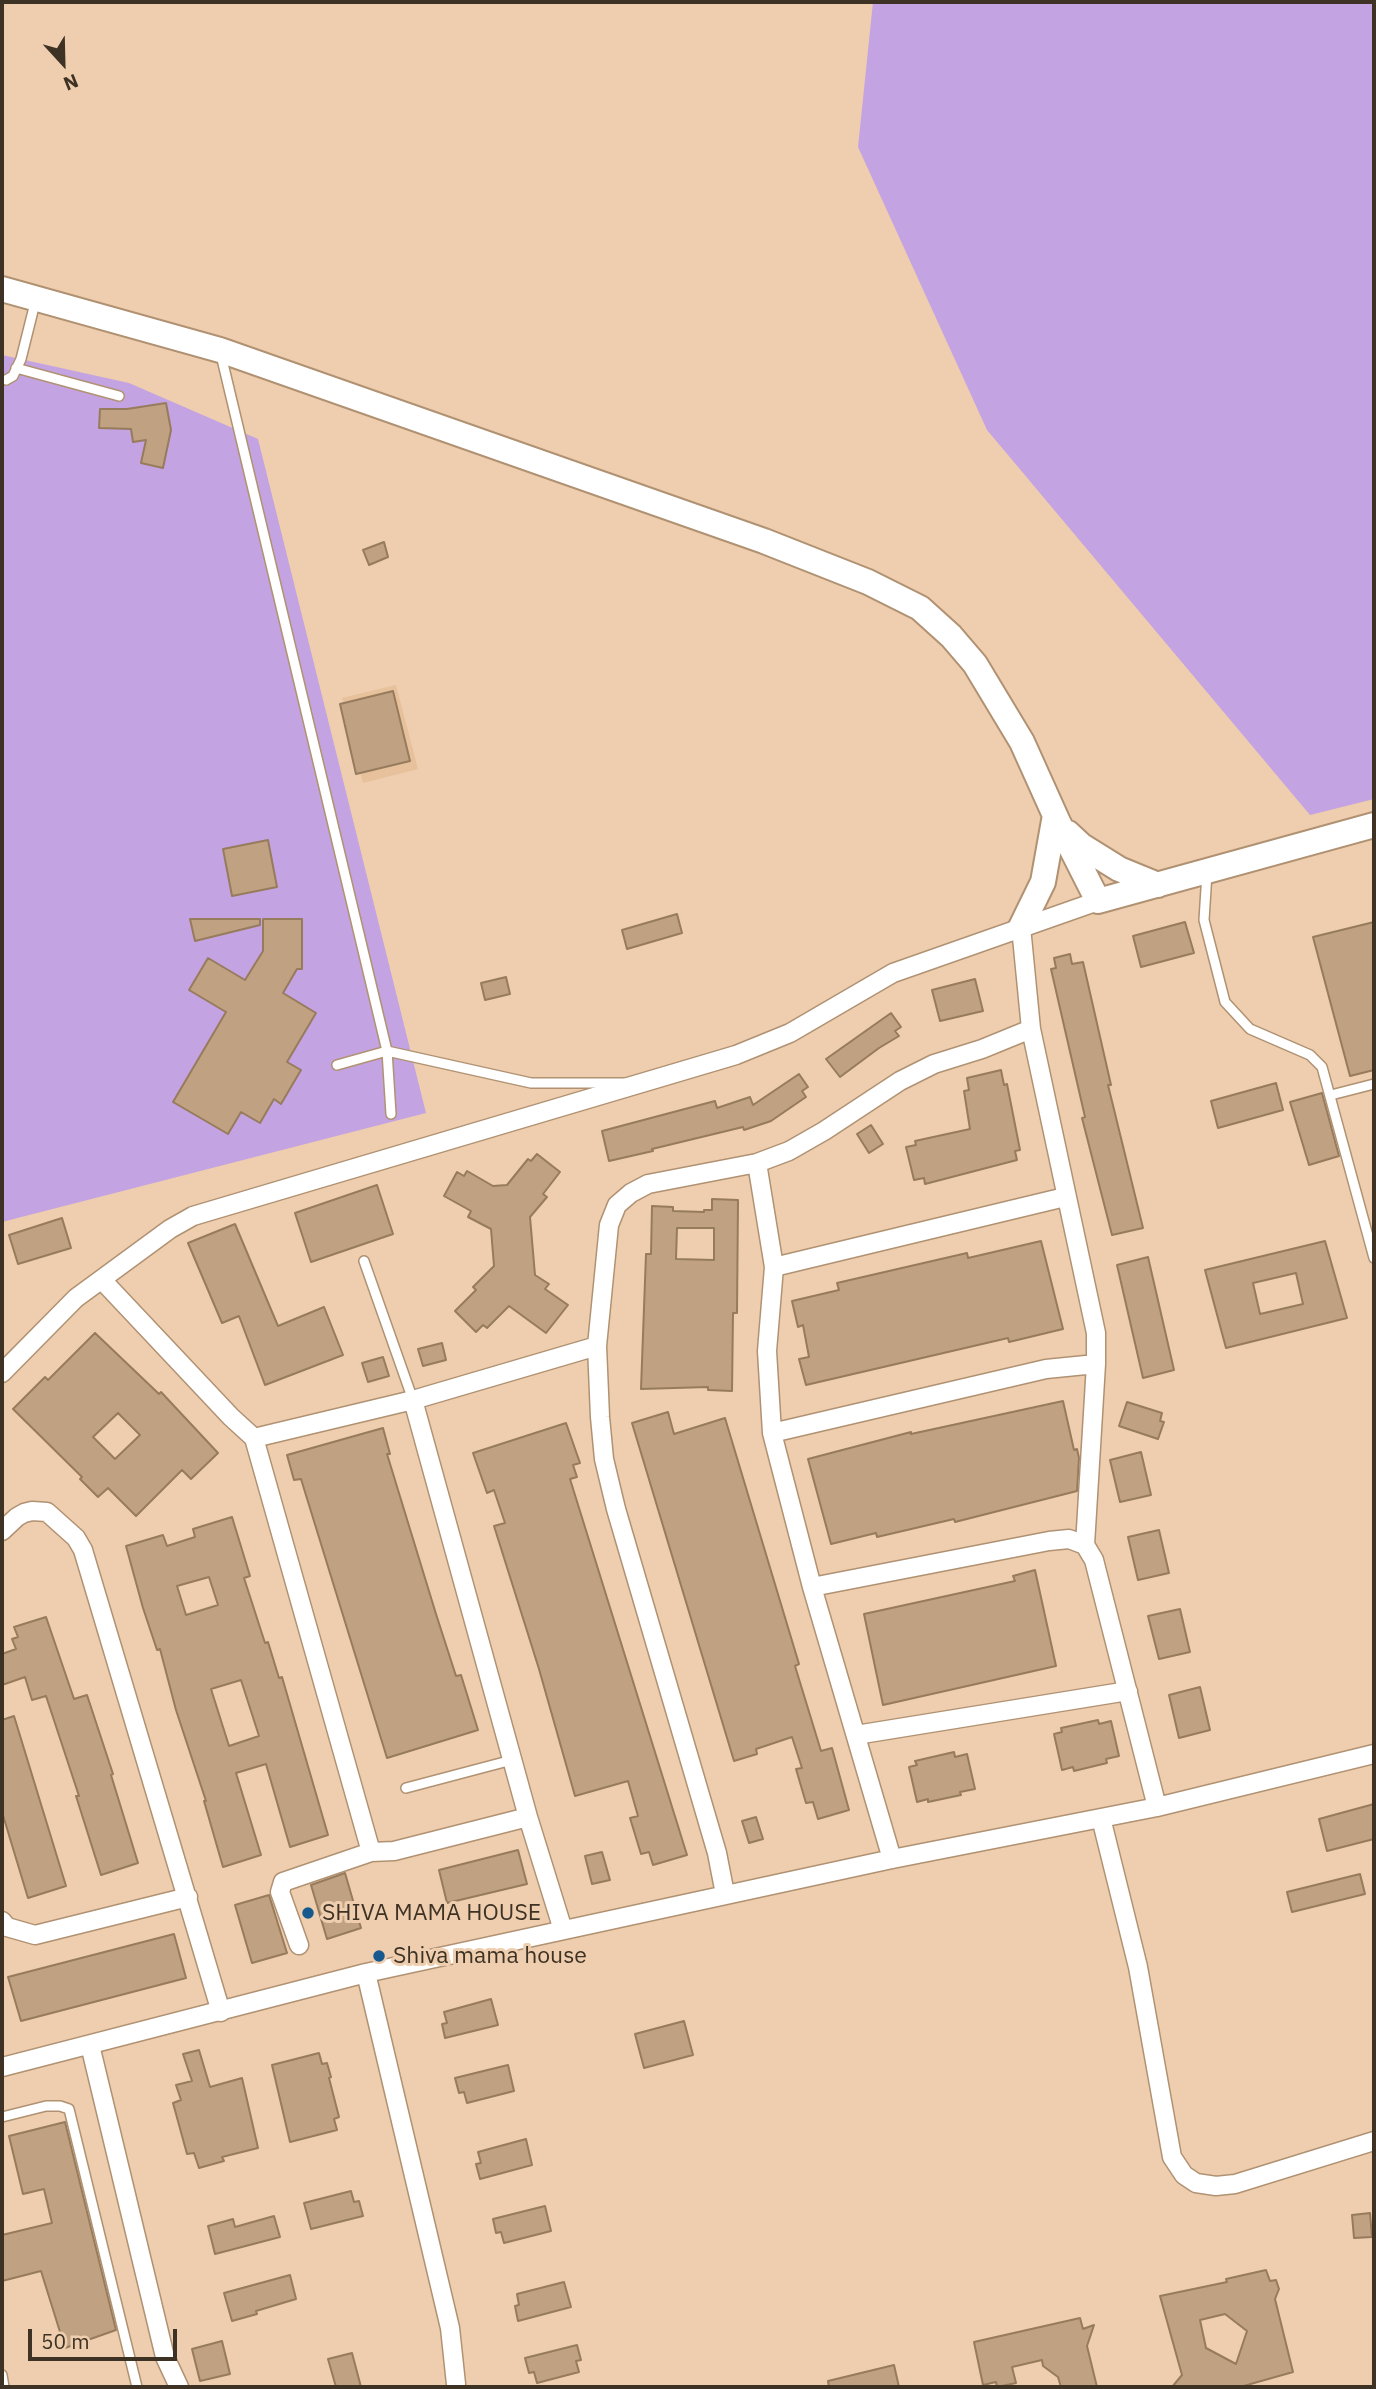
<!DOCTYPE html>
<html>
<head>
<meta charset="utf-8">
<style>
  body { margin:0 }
  #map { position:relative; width:1376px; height:2389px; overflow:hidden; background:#eeceae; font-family:"IBM Plex Sans",sans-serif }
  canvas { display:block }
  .frame { position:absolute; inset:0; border:4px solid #3e3225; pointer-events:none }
  .north { position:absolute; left:28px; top:28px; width:70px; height:70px; -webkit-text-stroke:5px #eeceae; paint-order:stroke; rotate:158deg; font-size:19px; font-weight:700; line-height:28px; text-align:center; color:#3e3225 }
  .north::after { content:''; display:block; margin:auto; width:24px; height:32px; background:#3e3225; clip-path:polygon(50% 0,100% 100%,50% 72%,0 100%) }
  .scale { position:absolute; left:28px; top:2329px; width:149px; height:32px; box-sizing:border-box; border:4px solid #3e3225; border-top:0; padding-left:9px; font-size:21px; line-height:24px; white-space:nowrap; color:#3e3225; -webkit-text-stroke:5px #eeceae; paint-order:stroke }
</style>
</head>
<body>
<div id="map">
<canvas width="1376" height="2389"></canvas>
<div class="frame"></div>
<div class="north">N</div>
<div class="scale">50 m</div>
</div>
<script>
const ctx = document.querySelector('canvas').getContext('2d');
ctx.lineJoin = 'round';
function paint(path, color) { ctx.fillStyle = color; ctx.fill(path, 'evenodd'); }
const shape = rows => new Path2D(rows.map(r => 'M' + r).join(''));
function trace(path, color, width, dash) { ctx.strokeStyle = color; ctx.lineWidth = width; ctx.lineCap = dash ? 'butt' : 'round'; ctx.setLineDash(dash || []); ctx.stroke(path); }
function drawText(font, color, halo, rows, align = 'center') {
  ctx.font = font + ' "IBM Plex Sans",sans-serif'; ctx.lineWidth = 6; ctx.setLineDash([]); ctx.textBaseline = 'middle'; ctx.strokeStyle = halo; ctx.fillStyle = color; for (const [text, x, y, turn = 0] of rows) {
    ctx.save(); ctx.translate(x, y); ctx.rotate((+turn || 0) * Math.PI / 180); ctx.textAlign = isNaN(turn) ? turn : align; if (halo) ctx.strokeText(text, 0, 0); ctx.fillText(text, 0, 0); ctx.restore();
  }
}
const built = shape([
  [396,685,418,769,363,783,342,698]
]);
const green = shape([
  [873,2,1374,2,1374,799,1310,815,987,430,858,147],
  [2,355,129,383,258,439,426,1113,2,1222]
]);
const building = shape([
  [166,403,171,430,163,468,141,463,146,440,133,442,131,429,99,428,100,409,127,409,166,403],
  [384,542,388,557,369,565,363,550,384,542],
  [393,691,410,761,356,774,340,704,393,691],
  [268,840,277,887,232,896,223,849,268,840],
  [677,914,682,933,627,949,622,930,677,914],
  [190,919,260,919,260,925,195,941,190,919],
  [263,919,302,919,302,969,297,969,283,993,316,1013,287,1062,301,1070,281,1104,274,1099,260,1123,241,1112,228,1134,173,1102,226,1012,189,990,208,958,245,980,263,951,263,919],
  [1185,922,1194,953,1141,967,1133,936,1185,922],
  [1374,922,1374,1070,1350,1076,1313,937,1374,922],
  [1070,954,1072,964,1083,962,1111,1085,1108,1085,1143,1228,1112,1235,1082,1118,1085,1117,1051,969,1056,968,1054,958,1070,954],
  [506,977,510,994,485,1000,481,983,506,977],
  [975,979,983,1011,940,1021,932,990,975,979],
  [891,1013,901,1027,895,1031,899,1036,879,1048,840,1077,826,1059,891,1013],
  [1001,1070,1004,1085,1007,1084,1020,1150,1015,1151,1017,1160,925,1184,924,1178,914,1180,906,1147,916,1145,915,1141,970,1129,964,1091,969,1090,967,1078,1001,1070],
  [799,1074,808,1087,802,1091,806,1097,771,1121,744,1130,743,1127,652,1149,653,1151,609,1161,602,1131,715,1101,717,1108,750,1097,753,1105,799,1074],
  [1276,1083,1283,1110,1218,1128,1211,1101,1276,1083],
  [1322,1093,1339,1156,1309,1165,1290,1102,1322,1093],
  [871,1125,883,1144,869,1153,857,1134,871,1125],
  [537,1154,560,1172,543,1194,547,1197,530,1217,535,1275,549,1284,545,1289,568,1305,546,1333,509,1306,487,1328,483,1325,476,1332,455,1311,476,1290,473,1287,494,1266,491,1229,468,1217,471,1211,444,1196,457,1172,464,1176,467,1171,493,1186,507,1185,528,1159,531,1161,537,1154],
  [377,1185,393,1234,311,1262,295,1213,377,1185],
  [712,1199,738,1200,737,1313,733,1313,732,1391,708,1390,708,1387,641,1389,646,1254,651,1254,652,1206,673,1207,673,1211,704,1212,704,1210,712,1210,712,1199],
  [677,1228,714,1228,714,1260,676,1259,677,1228],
  [62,1218,71,1248,18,1264,9,1235,62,1218],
  [235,1224,278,1326,324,1307,343,1355,265,1385,239,1316,222,1323,188,1243,235,1224],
  [1041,1241,1063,1329,1009,1342,1008,1338,806,1385,799,1359,809,1357,803,1325,798,1327,792,1301,839,1290,837,1283,967,1253,968,1258,1041,1241],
  [1325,1241,1347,1318,1226,1348,1205,1270,1325,1241],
  [1296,1273,1303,1304,1260,1314,1253,1283,1296,1273],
  [1148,1257,1174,1370,1143,1378,1117,1265,1148,1257],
  [95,1333,159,1394,161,1392,218,1453,191,1479,182,1470,136,1516,108,1488,98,1497,80,1479,82,1477,13,1409,45,1377,48,1380,95,1333],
  [118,1413,140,1435,115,1459,93,1437,118,1413],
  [442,1343,446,1360,423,1366,418,1349,442,1343],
  [383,1357,389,1376,368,1382,362,1363,383,1357],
  [1063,1401,1074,1450,1077,1449,1079,1458,1077,1491,955,1522,954,1519,877,1537,876,1533,831,1544,808,1459,911,1432,911,1434,1063,1401],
  [1127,1402,1162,1413,1160,1421,1164,1422,1158,1439,1119,1426,1127,1402],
  [668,1412,674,1434,725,1418,799,1664,795,1666,821,1751,832,1748,849,1810,818,1819,813,1802,806,1803,796,1769,802,1768,792,1737,756,1749,757,1754,734,1761,632,1423,668,1412],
  [566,1423,580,1463,573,1465,577,1477,570,1479,687,1855,653,1865,649,1852,641,1854,630,1818,638,1816,628,1781,575,1796,539,1669,494,1526,505,1523,494,1490,487,1493,473,1453,566,1423],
  [383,1428,390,1454,387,1454,436,1614,456,1676,461,1675,478,1730,387,1758,301,1479,294,1480,287,1455,383,1428],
  [1141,1452,1151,1495,1120,1502,1110,1460,1141,1452],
  [232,1517,250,1576,244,1578,265,1643,268,1642,279,1678,282,1677,328,1835,290,1847,266,1764,236,1773,261,1855,223,1867,204,1801,206,1801,176,1710,160,1649,157,1650,143,1608,126,1546,163,1535,167,1546,195,1537,193,1529,232,1517],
  [209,1577,218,1605,186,1615,177,1586,209,1577],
  [241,1680,259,1736,229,1746,211,1689,241,1680],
  [1159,1530,1169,1573,1138,1580,1128,1537,1159,1530],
  [1035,1570,1056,1666,883,1705,864,1614,1015,1581,1013,1576,1035,1570],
  [1180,1609,1190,1652,1159,1659,1148,1616,1180,1609],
  [46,1617,74,1699,87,1695,113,1774,111,1775,138,1863,101,1875,76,1796,79,1796,46,1696,32,1700,25,1677,2,1685,2,1654,16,1649,12,1639,18,1637,14,1627,46,1617],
  [1200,1687,1210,1730,1179,1738,1169,1695,1200,1687],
  [14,1716,66,1886,28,1898,2,1812,2,1720,14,1716],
  [1098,1720,1099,1724,1111,1721,1119,1756,1106,1759,1107,1763,1074,1771,1073,1767,1062,1770,1054,1734,1062,1732,1061,1728,1098,1720],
  [954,1752,955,1757,967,1754,975,1789,960,1792,961,1795,928,1802,928,1799,917,1802,909,1767,917,1765,915,1761,954,1752],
  [1374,1804,1374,1839,1327,1851,1319,1819,1374,1804],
  [756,1817,763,1839,749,1843,742,1821,756,1817],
  [518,1850,527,1884,447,1903,439,1870,518,1850],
  [602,1852,610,1880,592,1884,585,1856,602,1852],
  [345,1873,361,1928,327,1939,311,1885,345,1873],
  [1360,1874,1365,1894,1292,1912,1287,1892,1360,1874],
  [269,1895,287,1953,252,1963,235,1905,269,1895],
  [174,1934,186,1978,21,2021,8,1977,174,1934],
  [491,1999,498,2025,445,2038,442,2024,447,2023,444,2012,491,1999],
  [684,2021,693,2055,644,2068,635,2034,684,2021],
  [199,2050,210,2087,242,2078,258,2148,222,2157,224,2161,199,2168,194,2153,187,2154,173,2103,181,2100,176,2085,192,2081,183,2054,199,2050],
  [319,2053,322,2064,327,2063,331,2077,329,2078,339,2117,334,2119,337,2130,290,2142,272,2065,319,2053],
  [508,2065,514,2091,467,2103,464,2092,459,2093,455,2078,508,2065],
  [65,2122,116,2330,65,2348,41,2271,2,2281,2,2235,52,2223,44,2189,23,2194,9,2136,65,2122],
  [526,2139,532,2165,480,2179,476,2164,481,2163,478,2152,526,2139],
  [351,2191,354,2202,359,2201,363,2216,311,2229,304,2203,351,2191],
  [545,2206,551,2231,504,2243,501,2232,496,2233,493,2219,545,2206],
  [1370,2213,1372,2237,1354,2238,1352,2215,1370,2213],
  [274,2216,280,2237,215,2254,208,2226,233,2219,235,2227,274,2216],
  [1266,2270,1270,2281,1276,2280,1279,2289,1275,2299,1293,2372,1240,2387,1172,2387,1182,2375,1160,2296,1227,2282,1226,2279,1266,2270],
  [1225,2314,1247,2331,1236,2364,1206,2348,1200,2320,1225,2314],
  [290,2275,296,2299,256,2311,257,2314,232,2321,224,2293,290,2275],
  [564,2282,571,2307,518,2321,515,2306,519,2305,517,2294,564,2282],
  [1080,2318,1083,2329,1094,2325,1087,2346,1097,2387,1061,2387,1058,2377,1043,2366,1042,2360,1012,2367,1016,2383,997,2387,996,2382,983,2385,974,2342,1080,2318],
  [222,2341,230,2374,200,2381,192,2349,222,2341],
  [577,2345,581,2360,576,2361,579,2372,537,2383,534,2372,529,2373,525,2358,577,2345],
  [352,2353,361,2387,336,2387,328,2359,352,2353],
  [894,2365,899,2387,829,2387,828,2381,894,2365]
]);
const lane = shape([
  [221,355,387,1051,391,1114],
  [16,368,119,396],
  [6,380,13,376,21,359,36,299],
  [1207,873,1204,920,1225,1002,1250,1029,1310,1055,1322,1067,1374,1258],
  [337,1065,387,1051,531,1083,624,1083],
  [1331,1095,1374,1084],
  [364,1261,413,1400],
  [406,1788,512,1760],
  [2,2117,46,2106,60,2106,69,2109,137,2387],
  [2,2375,4,2387]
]);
const street = shape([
  [1021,927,1031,1029,1096,1333,1096,1364,1085,1545],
  [757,1163,774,1267,767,1351,772,1433,812,1587,892,1859],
  [774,1267,1065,1197],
  [102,1280,231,1417,254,1438,371,1852,394,1851,528,1817],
  [2,1373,76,1298,170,1229,193,1216,736,1055,790,1033,893,973,1098,901],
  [413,1400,528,1817,563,1930],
  [772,1433,1046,1369,1096,1364],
  [254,1438,413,1400,597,1346],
  [2,1531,17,1517,24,1513,32,1511,47,1512,76,1538,83,1550,221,2012],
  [812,1587,1049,1541,1069,1539,1085,1545,1094,1560,1157,1807],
  [856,1735,1128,1691],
  [1101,1818,1138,1967,1172,2157,1184,2175,1196,2183,1216,2186,1235,2184,1374,2141],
  [725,1894,717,1853,616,1509,604,1459,600,1417,597,1346,609,1225,617,1205,631,1193,648,1184,757,1163,789,1151,824,1131,900,1081,934,1064,982,1049,1031,1029],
  [2,1921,7,1927,35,1935,188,1897],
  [299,1945,280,1892,283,1882,371,1852],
  [366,1973,450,2328,456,2384],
  [90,2045,165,2357,179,2387],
  [2,2067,366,1973,892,1859,1157,1807,1374,1754]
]);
const secondary = shape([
  [2,289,220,350,764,541,868,582,920,608,951,636,975,664,1022,742,1058,822,1098,901,1374,825],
  [1068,833,1082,846,1119,869,1158,885],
  [1021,927,1043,882,1055,815]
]);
const markers = [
  [308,1913,7,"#17598e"],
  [379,1956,7,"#17598e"]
];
const poiNames = [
  ["SHIVA MAMA HOUSE",322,1913],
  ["Shiva mama house",393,1956]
];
paint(built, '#e6c19b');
paint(green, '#c4a3e2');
paint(building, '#c0a282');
trace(building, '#977b5d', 2);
trace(lane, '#b09273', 12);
trace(street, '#b09273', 21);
trace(secondary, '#b09273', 28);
trace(lane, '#fff', 9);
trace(street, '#fff', 18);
trace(secondary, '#fff', 24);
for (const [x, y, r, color] of markers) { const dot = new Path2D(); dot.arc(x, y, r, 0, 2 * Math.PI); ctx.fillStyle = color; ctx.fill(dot); trace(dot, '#eeceae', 2.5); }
drawText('23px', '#3e3225', '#eeceae', poiNames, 'left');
</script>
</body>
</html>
